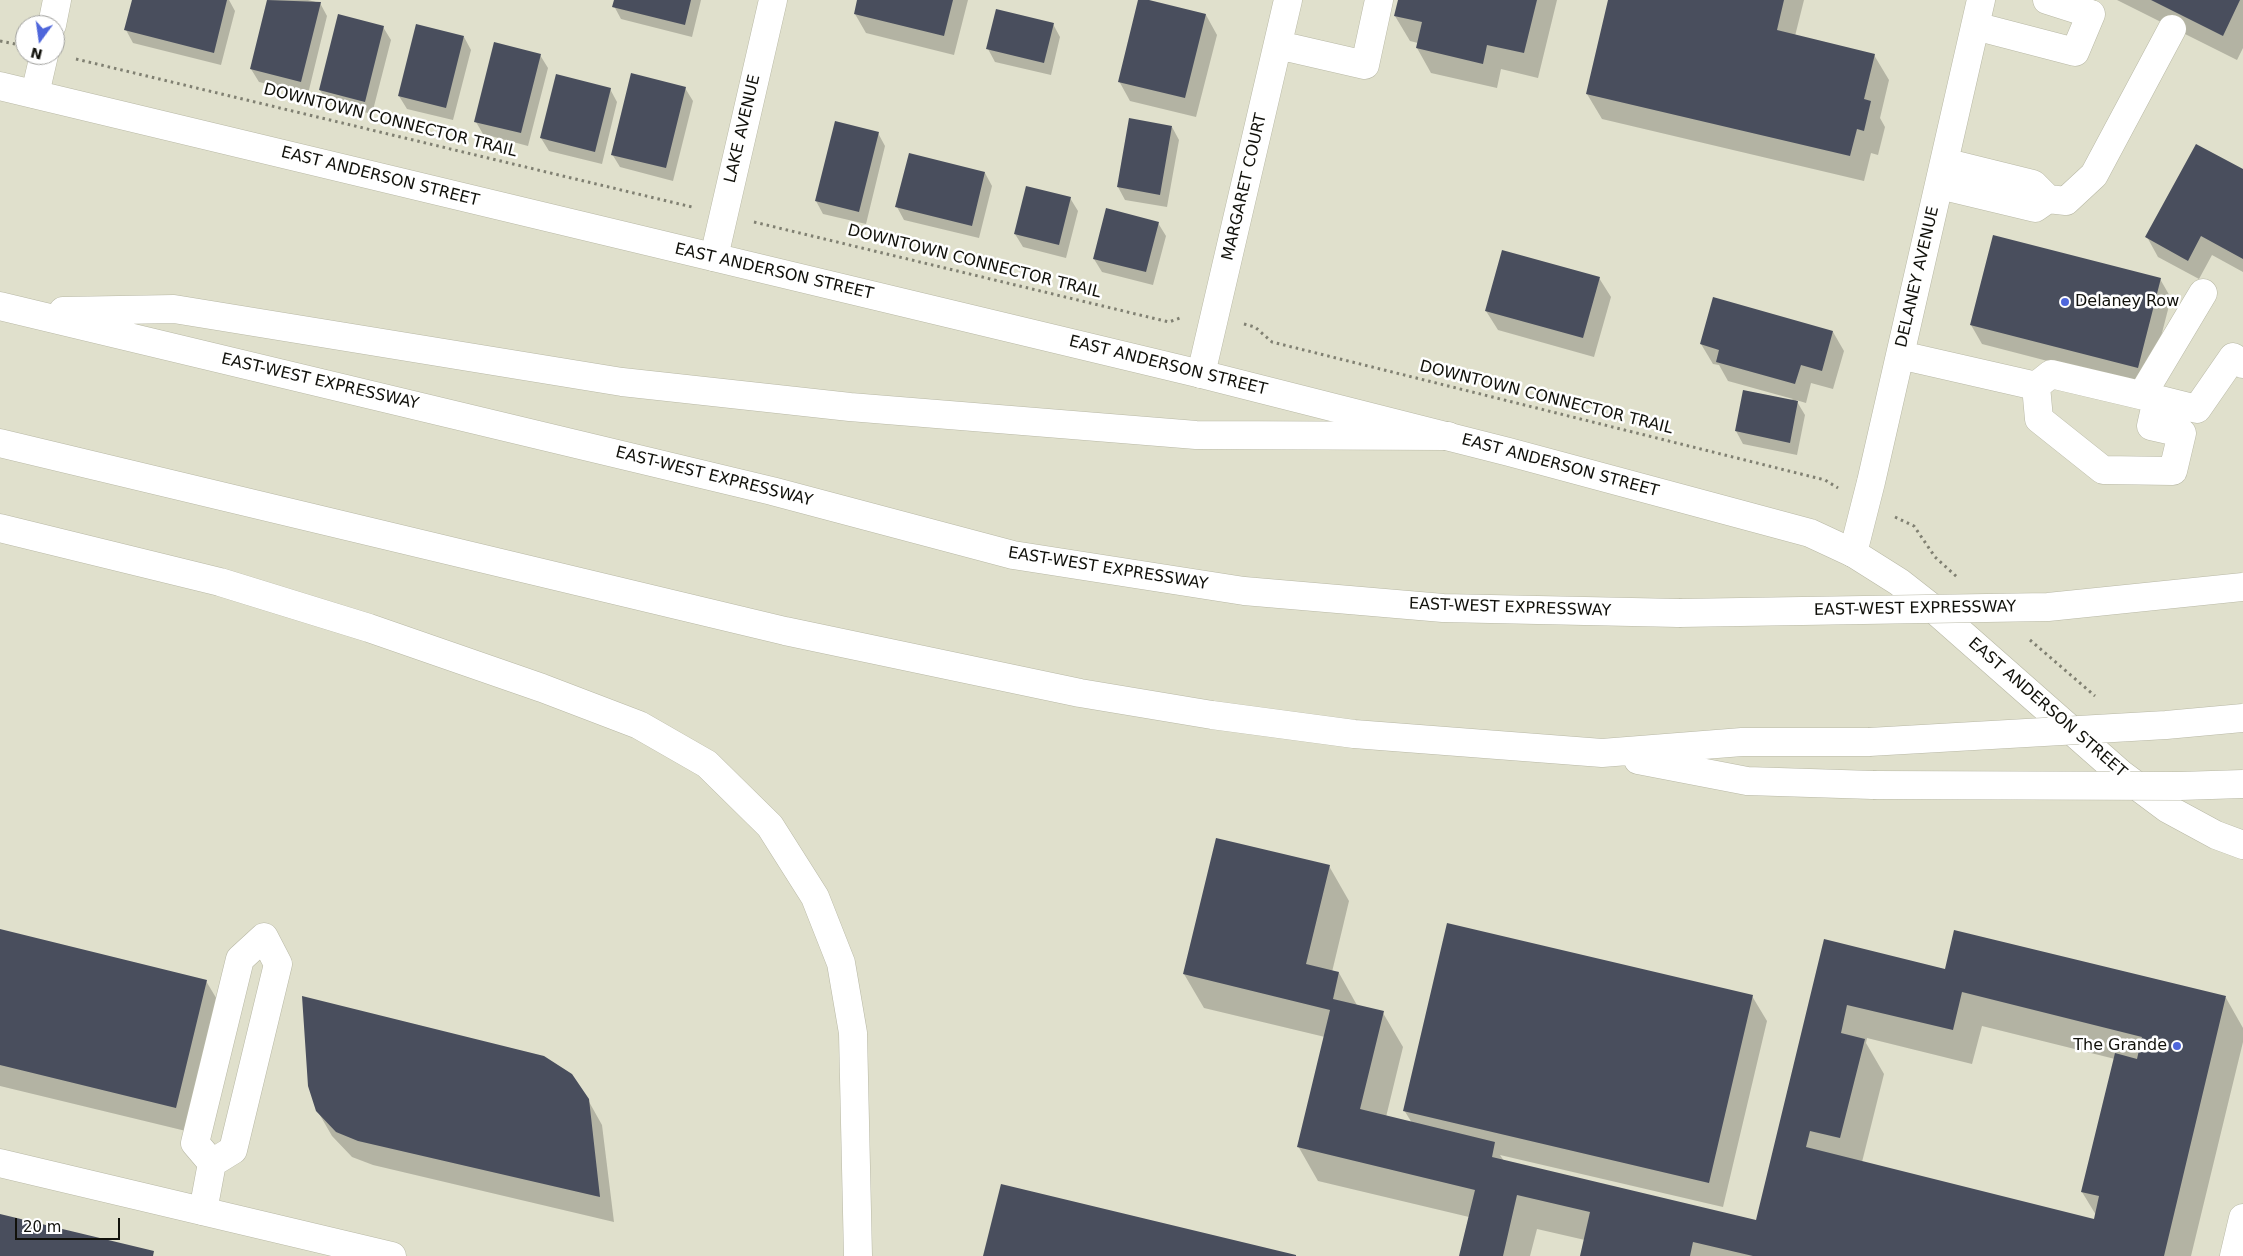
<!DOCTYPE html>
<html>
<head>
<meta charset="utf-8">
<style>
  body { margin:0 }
  #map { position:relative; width:2243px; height:1256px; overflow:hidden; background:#e0e0cc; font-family:"DejaVu Sans",sans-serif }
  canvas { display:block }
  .north { position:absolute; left:15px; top:15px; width:50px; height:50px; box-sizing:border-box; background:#fff; border:1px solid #a0a09d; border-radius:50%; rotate:194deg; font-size:14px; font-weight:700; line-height:20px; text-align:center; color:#11110b }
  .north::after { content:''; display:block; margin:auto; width:18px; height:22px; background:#4e66db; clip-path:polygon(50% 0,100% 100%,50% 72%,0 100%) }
  .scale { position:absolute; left:15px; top:1218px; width:105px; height:22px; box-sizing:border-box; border:2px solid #11110b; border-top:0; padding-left:6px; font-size:15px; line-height:18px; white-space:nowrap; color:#11110b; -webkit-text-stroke:4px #fff; paint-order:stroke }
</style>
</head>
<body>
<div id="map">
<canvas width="2243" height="1256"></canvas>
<div class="north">N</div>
<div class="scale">20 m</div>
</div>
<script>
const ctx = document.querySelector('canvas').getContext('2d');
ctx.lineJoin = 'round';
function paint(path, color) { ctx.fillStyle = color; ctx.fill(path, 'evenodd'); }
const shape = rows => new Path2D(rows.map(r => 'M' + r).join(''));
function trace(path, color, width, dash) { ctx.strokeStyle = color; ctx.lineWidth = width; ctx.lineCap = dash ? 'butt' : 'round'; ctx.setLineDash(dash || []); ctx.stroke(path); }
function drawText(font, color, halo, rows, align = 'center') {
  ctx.font = font + ' "DejaVu Sans",sans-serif'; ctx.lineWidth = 5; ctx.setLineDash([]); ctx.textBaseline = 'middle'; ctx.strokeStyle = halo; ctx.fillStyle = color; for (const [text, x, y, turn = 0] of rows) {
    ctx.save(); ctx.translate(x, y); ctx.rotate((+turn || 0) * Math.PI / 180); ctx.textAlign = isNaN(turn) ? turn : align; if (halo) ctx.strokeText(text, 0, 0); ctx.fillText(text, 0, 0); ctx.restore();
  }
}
const shadow = shape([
  [133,0,229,0,235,11,221,65,133,43,126,30],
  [268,0,308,0,320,3,327,16,308,94,259,82,251,69],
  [615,0,701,0,692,37,621,19,614,6],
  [859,0,968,0,954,55,866,33,855,14],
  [1139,0,1206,15,1217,35,1196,117,1130,101,1119,81],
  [1399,0,1557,0,1538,78,1501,69,1497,88,1431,73,1417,48,1418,43,1410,41,1395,16],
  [1609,0,1804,0,1795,36,1874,55,1889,80,1880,118,1885,127,1878,155,1871,153,1864,181,1602,119,1587,94],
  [2117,0,2243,0,2243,48,2237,60],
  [1053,24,1060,37,1051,75,995,62,988,49],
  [383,27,391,40,372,114,328,103,320,90],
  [464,37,471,50,453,120,407,109,399,96],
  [540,55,548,68,528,146,483,134,476,122],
  [685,88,693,101,673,181,620,167,612,154],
  [610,89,617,102,602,164,549,151,541,138],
  [1172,127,1179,140,1167,207,1125,200,1118,187],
  [878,133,885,146,866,224,823,214,816,201],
  [2243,171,2243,272,2212,255,2199,279,2158,257,2147,237],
  [985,173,992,186,979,238,904,220,897,207],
  [1070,198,1078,211,1066,258,1023,247,1015,234],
  [1158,223,1166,236,1153,285,1102,272,1094,259],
  [1599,278,1611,297,1594,357,1498,330,1486,311],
  [2160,279,2171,298,2148,387,1982,344,1971,325],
  [1833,332,1844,351,1833,389,1811,383,1806,403,1796,400,1805,415,1797,455,1743,444,1736,431,1793,399,1728,381,1719,365,1713,364,1701,344],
  [1329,866,1349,901,1332,972,1339,973,1358,1007,1383,1013,1403,1047,1386,1117,1412,1123,1404,1110,1752,996,1767,1021,1723,1207,1500,1155,1504,1161,1757,1222,1825,941,1946,970,2226,998,2243,1028,2243,1042,2191,1256,1581,1256,1585,1240,1537,1229,1530,1256,1460,1256,1469,1217,1318,1181,1298,1146,1325,1037,1204,1008,1184,974],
  [1982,1026,2115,1059,2082,1192,2096,1215,2095,1220,1862,1162,1884,1074,1866,1043,1867,1038,1972,1064],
  [0,930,206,981,221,1006,190,1132,0,1086],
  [588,1100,602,1125,614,1222,373,1165,352,1157,332,1136,317,1110]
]);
const building = shape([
  [132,0,227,0,214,53,124,30],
  [267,0,321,2,301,82,250,69],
  [614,0,691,0,685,25,612,7],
  [857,0,953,0,944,36,854,14],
  [1138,0,1149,0,1206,14,1185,98,1118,82],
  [1398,0,1537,0,1524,53,1487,45,1483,64,1416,48,1422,22,1394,16],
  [1608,0,1784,0,1777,30,1875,54,1864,99,1871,101,1864,131,1857,129,1850,156,1586,94],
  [2151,0,2240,0,2223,36],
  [996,9,1054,23,1044,63,986,49],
  [338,14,384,26,365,102,319,90],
  [416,24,464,36,446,108,398,96],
  [494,42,541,54,521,133,474,122],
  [631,73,686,87,666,168,611,155],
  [556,74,611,88,595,152,540,138],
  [1129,118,1172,126,1160,195,1117,187],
  [835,121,879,132,859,212,815,201],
  [2196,144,2243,169,2243,259,2201,236,2188,261,2145,237],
  [909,153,985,172,972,226,895,207],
  [1026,186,1071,197,1059,245,1014,234],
  [1106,208,1159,222,1146,272,1093,259],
  [1993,235,2161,278,2138,368,1970,325],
  [1502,250,1600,277,1583,338,1485,311],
  [1713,297,1833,331,1822,371,1801,365,1795,384,1716,362,1719,350,1700,344],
  [1743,390,1798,401,1790,443,1735,431],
  [1216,838,1330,865,1306,964,1339,972,1333,999,1384,1011,1360,1109,1495,1142,1492,1157,1756,1220,1824,939,1945,969,1954,930,2226,996,2164,1256,1753,1256,1693,1242,1690,1256,1580,1256,1590,1212,1517,1195,1503,1256,1459,1256,1475,1190,1297,1147,1330,1010,1183,974],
  [1962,992,2142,1037,2137,1059,2115,1053,2081,1192,2099,1196,2094,1219,1806,1147,1810,1131,1840,1138,1865,1039,1841,1033,1847,1005,1953,1030],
  [1447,923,1753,995,1709,1183,1403,1111],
  [0,929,207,980,176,1108,0,1065],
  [302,996,544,1056,572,1074,589,1099,600,1197,358,1141,336,1132,316,1111,308,1086],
  [1001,1184,1296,1255,1296,1256,983,1256],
  [0,1214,154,1251,153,1256,0,1256]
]);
const path = shape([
  [0,41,15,44],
  [76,59,692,207],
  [754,222,1169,322,1180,318],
  [1244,324,1255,327,1272,342,1825,480,1838,488],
  [1895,517,1914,526,1935,557,1957,577],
  [2030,640,2095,696]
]);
const minor = shape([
  [52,25,57,0],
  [1975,26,2075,52,2091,14,2047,0],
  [1278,45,1365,65,1379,0],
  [35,94,44,55],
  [1944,162,2033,184,2048,199,2066,201,2094,175,2172,29],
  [1939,185,2035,208,2048,199],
  [714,257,773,0],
  [1900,355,2036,386,2039,419,2103,470,2173,471,2182,433,2151,426,2157,399,2051,374,2036,386],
  [1201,374,1288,0],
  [2142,395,2203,293],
  [2157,399,2197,409,2233,357,2243,364],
  [1853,553,1871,482,1981,0],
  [203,1211,212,1163,233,1150,278,964,264,937,240,959,195,1143,212,1163]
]);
const major = shape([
  [0,86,1201,374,1509,452,1810,533,1853,553,1899,582,1936,611,2121,774,2168,809,2216,835,2243,845],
  [0,1163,392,1256],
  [2234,1256,2243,1218]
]);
const highway = shape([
  [0,306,772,491,1013,555,1244,591,1443,608,1679,613],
  [63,311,174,309,622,382,850,407,1196,435,1448,436],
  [0,443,785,631,1080,693,1212,715,1354,734,1602,753,1742,742,1869,742],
  [0,528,220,582,369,628,542,688,639,725,707,764,770,826,815,897,841,963,853,1033,858,1256],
  [1638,760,1747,781,1873,785]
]);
const highwayBridge = shape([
  [1679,613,2048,607,2243,587],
  [1869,742,2166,725,2243,718],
  [1873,785,2180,786,2243,784]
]);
const markers = [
  [2065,302,5,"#4e66db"],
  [2177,1046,5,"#4e66db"]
];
const streetNames = [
  ["DOWNTOWN CONNECTOR TRAIL",390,121,14],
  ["LAKE AVENUE",743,129,-77],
  ["EAST ANDERSON STREET",380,177,14],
  ["MARGARET COURT",1245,187,-77],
  ["DOWNTOWN CONNECTOR TRAIL",974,262,14],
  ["EAST ANDERSON STREET",774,272,13],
  ["DELANEY AVENUE",1918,277,-77],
  ["EAST ANDERSON STREET",1168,366,14],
  ["EAST-WEST EXPRESSWAY",320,382,13],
  ["DOWNTOWN CONNECTOR TRAIL",1546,398,14],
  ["EAST ANDERSON STREET",1560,466,15],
  ["EAST-WEST EXPRESSWAY",714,477,14],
  ["EAST-WEST EXPRESSWAY",1108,569,9],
  ["EAST-WEST EXPRESSWAY",1510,608,2],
  ["EAST-WEST EXPRESSWAY",1915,609,-1],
  ["EAST ANDERSON STREET",2047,708,41]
];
const poiNames = [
  ["Delaney Row",2075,302],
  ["The Grande",2167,1046,"right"]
];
paint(shadow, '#0003');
paint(building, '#494e5d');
trace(minor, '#b8b8a5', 29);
trace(major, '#b8b8a5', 29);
trace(highway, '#b8b8a5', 29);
trace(path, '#808072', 3, [2.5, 4]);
trace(minor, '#fff', 28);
trace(major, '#fff', 28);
trace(highway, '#fff', 28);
trace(highwayBridge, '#b8b8a5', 29, []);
trace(highwayBridge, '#fff', 28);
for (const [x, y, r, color] of markers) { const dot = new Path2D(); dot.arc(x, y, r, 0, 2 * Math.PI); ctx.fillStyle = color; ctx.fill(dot); trace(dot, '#fff', 2); }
drawText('16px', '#11110b', '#fff', streetNames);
drawText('16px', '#11110b', '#fff', poiNames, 'left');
</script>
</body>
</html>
